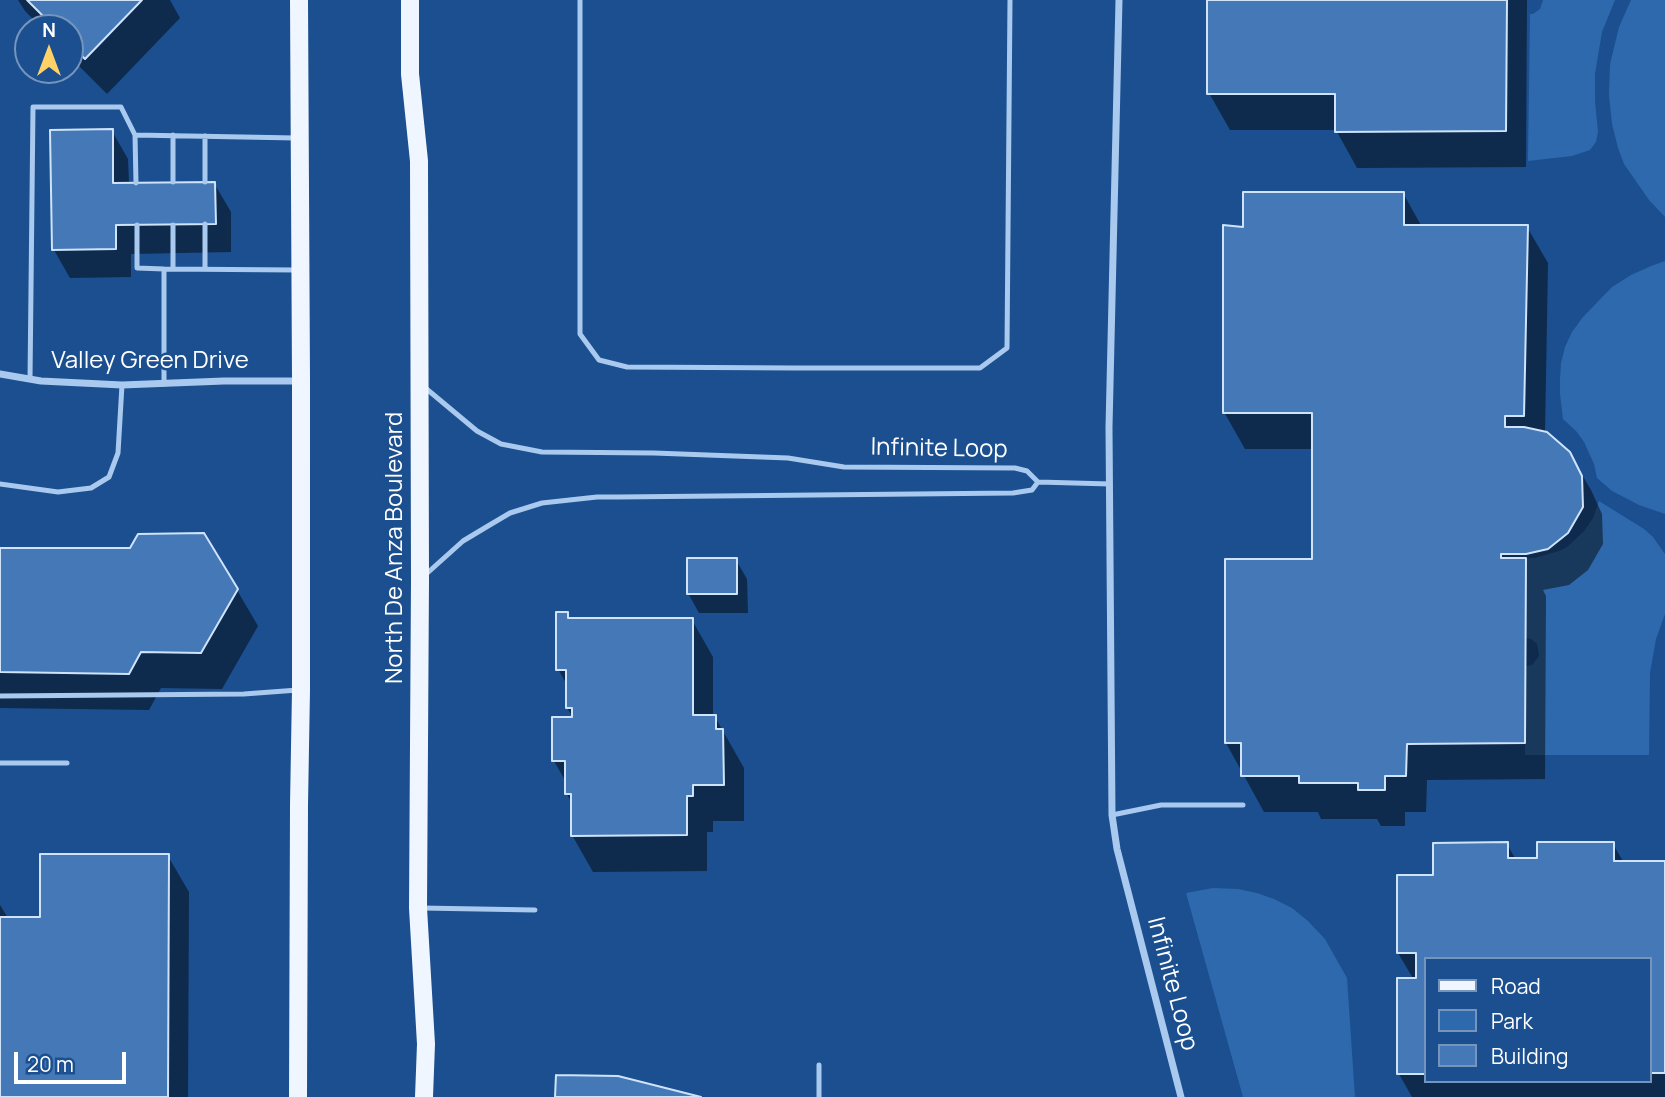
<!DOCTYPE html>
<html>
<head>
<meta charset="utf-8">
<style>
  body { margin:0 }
  #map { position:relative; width:1665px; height:1097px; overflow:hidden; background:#1b4f8f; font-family:Manrope,sans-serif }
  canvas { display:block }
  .legend { position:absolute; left:1424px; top:957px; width:228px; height:126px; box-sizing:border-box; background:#1b4f8f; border:2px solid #7695bc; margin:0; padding:9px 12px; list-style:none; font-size:21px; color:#fff }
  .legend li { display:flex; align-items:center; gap:14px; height:35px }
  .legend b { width:35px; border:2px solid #7695bc }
  .north { position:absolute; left:14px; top:14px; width:70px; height:70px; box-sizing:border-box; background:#1b4f8f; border:2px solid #7695bc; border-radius:50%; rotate:0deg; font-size:19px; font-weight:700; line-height:28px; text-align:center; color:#fff }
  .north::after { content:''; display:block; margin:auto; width:24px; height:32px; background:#ffd166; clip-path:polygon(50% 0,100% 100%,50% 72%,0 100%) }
  .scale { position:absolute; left:14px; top:1052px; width:112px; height:32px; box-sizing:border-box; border:4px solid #fff; border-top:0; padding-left:9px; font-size:21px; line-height:24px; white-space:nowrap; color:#fff; -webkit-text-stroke:5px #1b4f8f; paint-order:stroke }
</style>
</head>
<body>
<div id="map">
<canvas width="1665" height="1097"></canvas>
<ul class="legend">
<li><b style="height:9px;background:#f0f6ff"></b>Road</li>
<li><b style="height:19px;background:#2e69ad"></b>Park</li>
<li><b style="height:19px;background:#4478b7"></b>Building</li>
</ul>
<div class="north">N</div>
<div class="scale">20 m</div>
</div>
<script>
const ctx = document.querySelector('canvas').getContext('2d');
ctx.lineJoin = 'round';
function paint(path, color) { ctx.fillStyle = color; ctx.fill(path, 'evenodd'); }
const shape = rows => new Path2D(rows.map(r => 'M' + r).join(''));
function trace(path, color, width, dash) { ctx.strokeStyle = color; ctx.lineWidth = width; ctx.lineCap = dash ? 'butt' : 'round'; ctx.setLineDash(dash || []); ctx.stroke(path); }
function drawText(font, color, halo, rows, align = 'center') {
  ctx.font = font + ' Manrope,sans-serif'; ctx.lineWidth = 5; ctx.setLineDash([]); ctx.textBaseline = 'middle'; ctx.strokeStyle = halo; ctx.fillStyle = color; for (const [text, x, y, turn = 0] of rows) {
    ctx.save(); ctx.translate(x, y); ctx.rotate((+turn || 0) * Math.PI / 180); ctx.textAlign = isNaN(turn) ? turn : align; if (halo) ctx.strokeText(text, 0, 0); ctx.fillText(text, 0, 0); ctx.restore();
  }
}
const green = shape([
  [1543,0,1615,0,1602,32,1595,74,1595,101,1598,132,1596,142,1590,150,1572,156,1528,161,1530,14,1533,14,1540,9],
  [1631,0,1665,0,1665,217,1649,200,1624,164,1618,148,1612,124,1609,95,1610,64,1619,27],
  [1665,261,1665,514,1639,505,1612,491,1597,478,1594,464,1584,442,1577,432,1563,419,1560,394,1560,379,1561,363,1565,347,1572,332,1583,317,1612,287,1631,275,1651,266],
  [1599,501,1644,529,1653,537,1665,554,1665,614,1656,639,1650,673,1649,755,1525,755,1525,666,1532,665,1539,656,1537,644,1531,639,1525,638,1526,558,1534,558,1559,551,1567,547,1584,531,1593,518],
  [1213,888,1238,889,1257,893,1274,899,1292,908,1308,921,1325,939,1347,978,1355,1097,1243,1097,1186,893]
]);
const shadow = shape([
  [18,0,170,0,180,18,107,94,70,57,70,28,42,28,25,11],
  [1209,0,1527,0,1526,167,1357,168,1336,130,1230,130,1209,93],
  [112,131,128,159,129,184,214,183,231,212,231,252,131,254,131,277,70,278,54,250],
  [1403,193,1422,227,1527,227,1548,263,1545,433,1569,453,1591,490,1602,514,1603,544,1588,570,1569,585,1543,590,1546,596,1545,779,1427,780,1426,812,1405,812,1405,826,1381,826,1377,819,1321,819,1318,812,1264,812,1226,743,1314,561,1314,449,1245,449,1224,412,1245,229],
  [0,550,237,590,258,626,222,689,161,688,149,710,0,708],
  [736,560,747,579,748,613,699,613,688,593],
  [567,613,571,620,692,620,713,657,713,717,715,717,744,768,744,821,713,821,713,832,707,832,707,871,593,872,572,835,572,803,566,793,566,782,554,761,574,719,567,708,567,685,558,669],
  [1507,844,1516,860,1539,860,1613,844,1624,863,1665,863,1665,1097,1412,1097,1399,1074,1414,980,1398,953,1434,876],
  [1425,959,1649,959,1649,1081,1425,1081],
  [168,856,189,892,188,1097,0,1097,0,905,8,918,42,918]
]);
const building = shape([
  [27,0,142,0,85,59,70,44,70,28,55,28,27,0],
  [1207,0,1507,0,1506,131,1335,132,1335,94,1207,94,1207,0],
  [113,129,113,183,215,182,216,224,116,225,116,249,52,250,50,130,113,129],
  [1243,192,1404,192,1404,225,1528,225,1524,416,1505,416,1505,427,1524,427,1547,432,1570,452,1582,476,1583,507,1568,533,1548,549,1526,554,1501,554,1501,558,1526,558,1525,743,1407,744,1406,776,1385,776,1385,790,1358,790,1358,783,1299,783,1299,776,1241,776,1241,743,1225,743,1225,559,1312,559,1312,413,1223,413,1223,225,1243,227,1243,192],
  [204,533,238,589,201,653,141,652,129,674,0,672,0,548,130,548,138,534,204,533],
  [687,558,737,558,737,594,687,594,687,558],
  [556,612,568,612,568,618,693,618,693,715,716,715,716,729,723,729,724,785,693,785,693,796,687,796,687,835,571,836,571,794,565,794,565,761,552,761,552,717,572,717,572,708,566,708,566,670,556,670,556,612],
  [1508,842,1508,858,1537,858,1537,842,1614,842,1614,861,1665,861,1665,1073,1649,1073,1649,959,1425,959,1425,1074,1397,1074,1397,978,1416,978,1416,953,1397,953,1397,875,1433,875,1433,843,1508,842],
  [40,854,169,854,168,1097,0,1097,0,917,40,917,40,854],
  [556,1075,618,1076,701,1097,555,1097,556,1075]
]);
const lane = shape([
  [580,0,580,334,599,360,627,367,795,368,980,368,1007,348,1010,0],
  [135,135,136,183],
  [173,135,173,182],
  [205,136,205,182],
  [205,224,205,269],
  [137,225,137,268,164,269],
  [173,225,173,269],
  [30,379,33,107,121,107,135,135,296,138],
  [164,384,164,269,297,270],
  [423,386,477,431,501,444,542,452,654,453,788,458,844,467,1015,468,1027,471,1038,482],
  [1038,482,1110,484],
  [0,484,58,492,91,488,109,477,118,453,122,385],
  [424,576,463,541,488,526,510,513,542,503,597,497,618,497,1013,493,1032,490,1038,482],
  [0,696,244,694,298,690],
  [0,763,67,763],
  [1112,815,1161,805,1243,805],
  [421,908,535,910],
  [819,1097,819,1065]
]);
const street = shape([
  [1119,0,1109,427,1112,815,1117,849,1181,1097],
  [0,374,41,381,122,385,224,381,301,381]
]);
const primary = shape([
  [410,0,410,74,419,161,420,580,418,908,426,1044,424,1097],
  [298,1097,299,805,301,690,301,381,299,0]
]);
const streetNames = [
  ["Valley Green Drive",150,361],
  ["Infinite Loop",939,449,1],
  ["North De Anza Boulevard",395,548,-90],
  ["Infinite Loop",1172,984,75]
];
paint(green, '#2e69ad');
paint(shadow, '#0007');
paint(building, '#4478b7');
trace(building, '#cfe3fa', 2);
trace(lane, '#a9c9ee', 5);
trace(street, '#a9c9ee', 7);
trace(primary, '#f0f6ff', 18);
drawText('24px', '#fff', '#1b4f8f', streetNames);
</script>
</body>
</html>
